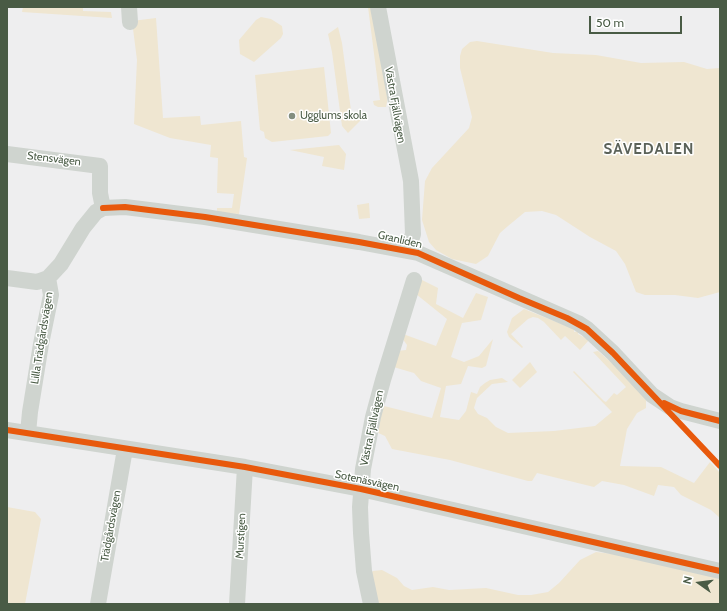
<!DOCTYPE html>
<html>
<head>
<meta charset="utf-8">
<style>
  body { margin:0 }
  #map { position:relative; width:727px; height:611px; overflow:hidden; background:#eeeeef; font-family:Cabin,sans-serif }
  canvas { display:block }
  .frame { position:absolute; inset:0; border:8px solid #495b45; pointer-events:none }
  .north { position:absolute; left:679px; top:563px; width:40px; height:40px; -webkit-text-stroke:3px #fff; paint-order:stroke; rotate:284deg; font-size:11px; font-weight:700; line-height:16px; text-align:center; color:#495b45 }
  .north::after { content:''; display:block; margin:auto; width:14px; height:18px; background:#495b45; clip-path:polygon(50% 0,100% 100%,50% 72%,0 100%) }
  .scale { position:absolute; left:589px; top:16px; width:93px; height:18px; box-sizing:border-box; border:2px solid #495b45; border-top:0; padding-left:5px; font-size:12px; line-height:14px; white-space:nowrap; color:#495b45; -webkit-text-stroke:3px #fff; paint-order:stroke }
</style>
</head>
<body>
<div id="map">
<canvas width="727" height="611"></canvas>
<div class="frame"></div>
<div class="north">N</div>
<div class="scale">50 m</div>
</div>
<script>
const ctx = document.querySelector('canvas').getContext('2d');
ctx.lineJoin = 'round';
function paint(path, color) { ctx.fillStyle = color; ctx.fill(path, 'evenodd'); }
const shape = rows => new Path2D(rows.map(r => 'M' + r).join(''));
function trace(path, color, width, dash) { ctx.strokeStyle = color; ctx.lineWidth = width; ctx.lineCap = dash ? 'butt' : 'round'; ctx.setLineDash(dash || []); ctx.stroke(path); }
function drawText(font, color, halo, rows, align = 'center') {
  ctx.font = font + ' Cabin,sans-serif'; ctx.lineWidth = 3; ctx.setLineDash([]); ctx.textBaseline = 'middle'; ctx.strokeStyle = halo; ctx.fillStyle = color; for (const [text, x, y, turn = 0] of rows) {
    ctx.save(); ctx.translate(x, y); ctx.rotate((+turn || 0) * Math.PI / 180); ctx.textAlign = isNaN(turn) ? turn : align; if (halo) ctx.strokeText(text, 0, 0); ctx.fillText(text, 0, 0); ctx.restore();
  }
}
const green = shape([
  [23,7,83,7,83,11,111,12,112,18,22,12],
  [368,7,372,7,388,97,386,107,378,107,374,105,373,101,380,100],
  [261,17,271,19,282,26,283,34,281,38,254,62,240,54,239,40,256,20],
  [156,18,163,118,200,116,201,125,241,121,244,157,247,158,239,214,217,213,217,208,232,208,234,194,217,193,218,158,210,157,211,145,170,138,134,124,137,60,132,21],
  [338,27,342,43,352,118,364,117,348,133,342,126,332,52,328,34],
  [477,41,553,53,596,55,641,63,684,62,707,69,720,68,720,292,698,298,675,295,645,295,636,292,625,264,616,251,590,237,556,215,542,211,525,212,508,226,500,233,488,256,476,264,452,259,436,250,429,242,422,220,425,181,432,168,469,128,472,117,460,68,460,56,462,49,470,42],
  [324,67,331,133,328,136,272,142,265,138,264,132,260,130,255,75],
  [339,145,346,154,344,170,322,166,324,157,290,150],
  [369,203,370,218,359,219,357,205],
  [420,279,438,288,436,304,463,318,476,293,488,297,481,320,462,323,451,357,464,362,479,356,493,339,486,366,482,368,468,366,461,384,446,386,440,417,459,420,466,411,471,392,477,394,480,387,485,383,490,380,502,378,508,382,492,384,477,398,474,408,478,414,487,418,496,427,508,433,554,431,595,426,612,412,573,372,574,371,604,401,606,402,614,393,617,395,626,387,593,352,598,351,621,371,646,400,646,408,637,413,627,429,620,466,661,467,694,483,710,462,720,473,720,518,711,510,681,495,674,487,658,485,654,496,624,485,602,481,594,487,537,473,532,481,528,481,450,460,392,449,385,436,374,431,380,405,432,418,441,388,421,381,414,373,390,366,397,351,406,350,407,345,402,338,403,334,436,346,447,319,416,294],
  [524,309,574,329,574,332,578,331,578,334,589,340,580,350,565,336,561,340,544,322,538,318,533,317,528,319,511,334,523,347,522,348,509,337,507,332,512,318],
  [530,362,537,372,520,388,512,380],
  [7,507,35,512,41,519,25,604,7,604],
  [596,552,622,555,720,576,720,604,373,604,369,574,373,571,382,570,397,578,404,586,412,590,433,587,449,590,486,588,518,595,531,595,548,592,559,583,580,560]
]);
const minor = shape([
  [129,7,130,22],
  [378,7,411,181,413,234,408,250],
  [7,154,100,166,100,193,103,208,96,212,83,228,61,264,48,278,51,295,41,344,30,412,28,433],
  [103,208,125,207,205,217,359,242,418,253,578,323,587,329,613,353,652,395,670,407,681,411,720,421],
  [7,278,37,282,48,278],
  [7,430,245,467,361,489,720,571],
  [98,604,125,449],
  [237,604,245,467],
  [371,604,364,571,361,533,360,507,363,469,373,417,383,380,414,280]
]);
const cycleway = shape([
  [103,208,125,207,205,217,359,242,418,253,519,298,567,318,587,329,613,353,720,466],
  [664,403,681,411,720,421],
  [7,430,245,467,361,489,720,571]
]);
const markers = [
  [292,116,4,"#838e80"]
];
const streetNames = [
  ["Västra Fjällvägen",395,105,80],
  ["Stensvägen",54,159,7],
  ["Granliden",400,240,13],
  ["Lilla Trädgårdsvägen",42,338,-81],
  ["Västra Fjällvägen",372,428,-78],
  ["Sotenäsvägen",367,481,12],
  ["Trädgårdsvägen",111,526,-80],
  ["Murstigen",241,536,-87]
];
const poiNames = [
  ["Ugglums skola",300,116]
];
const districtNames = [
  ["SÄVEDALEN",649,150]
];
paint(green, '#efe6d1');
trace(minor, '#cfd4cf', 16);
trace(cycleway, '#e8590c', 6);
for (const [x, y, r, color] of markers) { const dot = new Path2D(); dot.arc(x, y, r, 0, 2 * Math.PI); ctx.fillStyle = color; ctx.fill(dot); trace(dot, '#fff', 1.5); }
drawText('11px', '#495b45', '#fff', streetNames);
drawText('11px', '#495b45', '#fff', poiNames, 'left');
ctx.letterSpacing = '1px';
drawText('bold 15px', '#5b6259', '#fff', districtNames);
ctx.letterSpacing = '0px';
</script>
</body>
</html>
